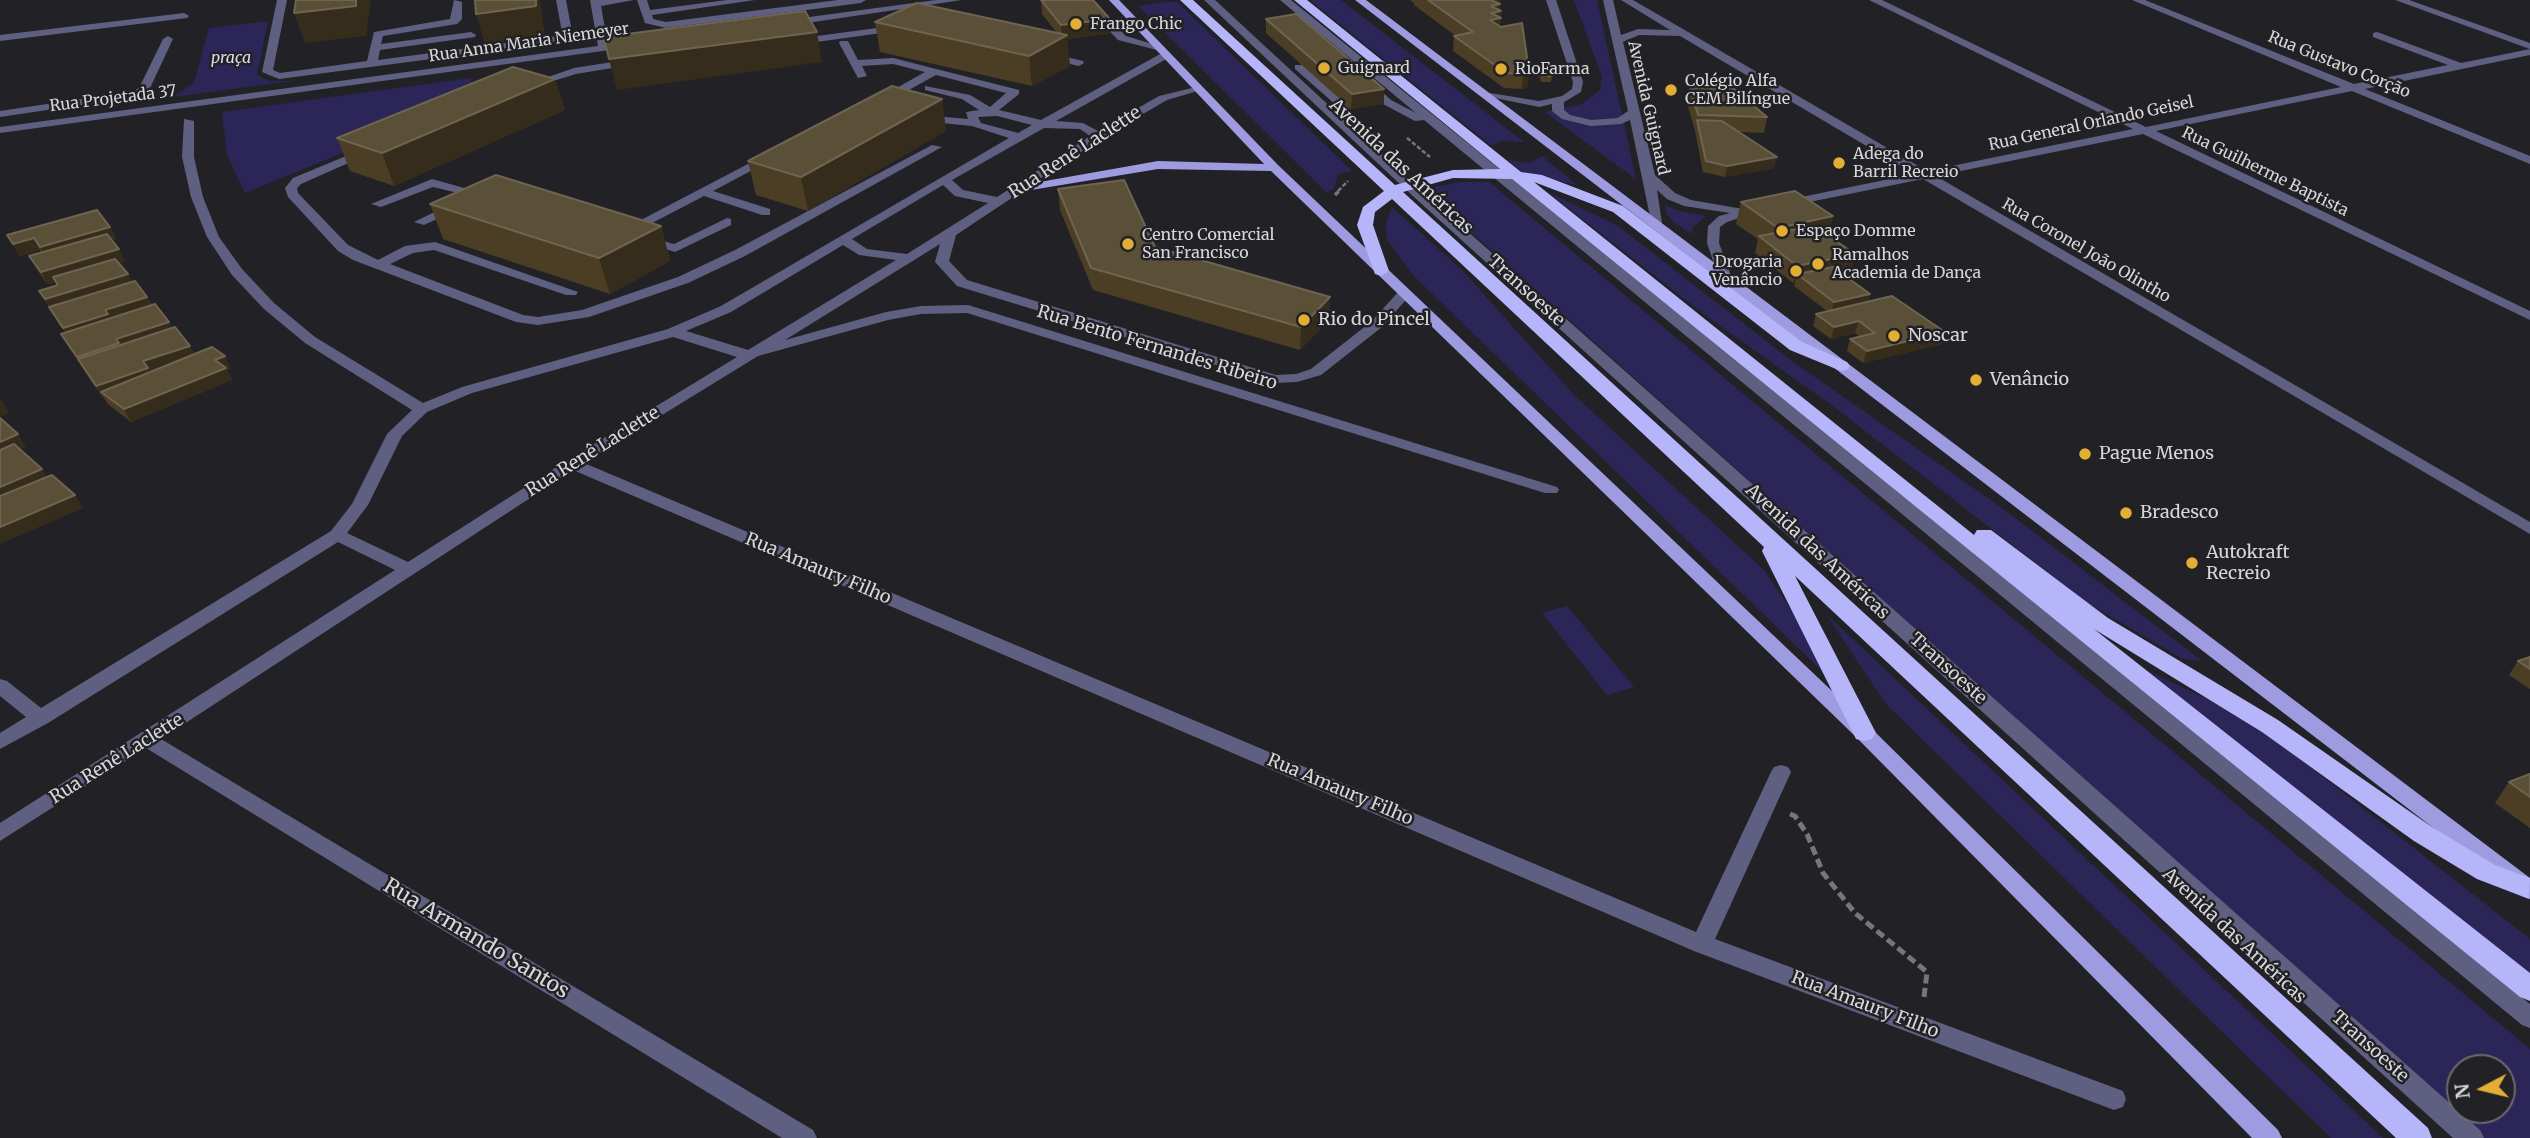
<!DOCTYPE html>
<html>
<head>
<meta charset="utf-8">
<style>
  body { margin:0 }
  #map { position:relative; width:2530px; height:1138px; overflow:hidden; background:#222226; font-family:Merriweather,serif }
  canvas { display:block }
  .north { position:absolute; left:2446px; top:1054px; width:70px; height:70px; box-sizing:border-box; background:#222226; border:2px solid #6a6a6e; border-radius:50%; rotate:263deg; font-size:19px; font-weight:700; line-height:28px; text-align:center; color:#d7d7da }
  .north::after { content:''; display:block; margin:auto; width:24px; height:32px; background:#e3ae34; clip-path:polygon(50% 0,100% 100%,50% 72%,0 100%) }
</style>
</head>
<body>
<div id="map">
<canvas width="2530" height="1138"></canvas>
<div class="north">N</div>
</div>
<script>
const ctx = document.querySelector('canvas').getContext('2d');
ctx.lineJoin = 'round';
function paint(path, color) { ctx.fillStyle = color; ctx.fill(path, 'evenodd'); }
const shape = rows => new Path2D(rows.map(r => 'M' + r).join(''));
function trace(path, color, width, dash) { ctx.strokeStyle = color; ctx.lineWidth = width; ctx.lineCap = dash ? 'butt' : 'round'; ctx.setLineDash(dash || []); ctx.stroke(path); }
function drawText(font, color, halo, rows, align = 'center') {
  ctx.font = font + ' Merriweather,serif'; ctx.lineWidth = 5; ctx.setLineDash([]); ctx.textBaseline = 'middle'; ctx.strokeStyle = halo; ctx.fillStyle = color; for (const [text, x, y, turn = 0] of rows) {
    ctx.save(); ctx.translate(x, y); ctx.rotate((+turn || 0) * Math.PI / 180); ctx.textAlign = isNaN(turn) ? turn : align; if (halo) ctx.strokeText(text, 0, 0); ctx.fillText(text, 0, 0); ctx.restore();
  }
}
const green = shape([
  [1310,0,1341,0,1524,142,1500,141,1492,146],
  [1574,0,1597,0,1636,179,1545,112,1582,104,1600,90,1602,77],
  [1166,2,1177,2,1352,171,1338,174,1334,189,1326,192,1138,6],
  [268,21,257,75,269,81,292,81,158,99,177,94,194,83,209,28],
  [471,78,471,100,245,193,227,155,222,112],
  [1542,156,1577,185,1522,172,1508,160,1529,163],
  [1460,182,1489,182,2530,1049,2530,1138,2485,1138,1423,189],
  [2460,1068,2502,1068,2502,1110,2460,1110],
  [1548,192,1618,226,1792,361,2006,511,2202,661,2183,659,2086,602,1833,406,1705,315],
  [1666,206,1680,211,1706,216,1693,227,1691,234,1674,222,1666,213],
  [1392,207,1463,271,1573,394,1764,570,1851,699,1414,276,1387,240,1386,224],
  [1567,606,1634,687,1607,695,1542,613],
  [1826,614,2383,1138,2331,1138,1886,704],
  [2146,670,2249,719,2530,939,2530,976]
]);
const pathFar2 = shape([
  [1407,138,1430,157],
  [1338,191,1348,181]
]);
const pathFar1 = shape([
  [1335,195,1340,190]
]);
const path = shape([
  [1790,814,1795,816,1807,834,1823,873,1855,913,1927,972,1924,997]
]);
const minor = shape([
  [277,0,287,0,273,70,280,73,367,61,374,32,450,19,454,0,462,2,462,19,457,24,383,36,381,44,471,32,476,35,475,37,380,50,378,60,558,36,562,32,556,0,566,0,572,32,561,42,279,79,262,72,277,0],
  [590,0,634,0,601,6,608,45,628,42,632,43,632,47,0,133,0,127,598,46,590,0],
  [637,0,647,0,650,10,727,0,755,0,652,15,653,19,666,22,838,0,866,0,861,3,666,28,645,23,637,0],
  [936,0,962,0,787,26,782,23,787,20,936,0],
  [1080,0,1090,0,1126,36,1162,47,1157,50,1118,40,1080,0],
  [1204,0,1215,0,1349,124,1336,105,1295,69,1295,65,1303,65,1344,101,1367,133,1362,136,1412,182,2480,1130,2484,1138,2453,1138,1404,188,1204,0],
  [1280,0,1291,0,2530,1004,2530,1028,2522,1025,1424,120,1415,121,1383,104,1363,86,1363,82,1371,82,1391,100,1416,113,1280,0],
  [1546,0,1556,0,1583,82,1581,92,1564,102,1564,110,1570,115,1591,120,1618,118,1628,111,1603,0,1613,0,1621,35,1638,29,1670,30,1621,0,1633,0,1927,171,2133,129,1869,0,1882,0,2146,127,2341,87,2132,0,2145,0,2354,84,2448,65,2373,37,2373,33,2377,32,2461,63,2530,49,2395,0,2409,0,2530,43,2530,55,2365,89,2530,156,2530,164,2352,91,2156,131,2530,311,2530,320,2143,134,1936,176,2530,522,2530,534,1923,179,1755,213,1727,222,1720,227,1719,243,1732,278,1730,281,1720,281,1707,243,1708,226,1719,216,1730,213,1684,206,1667,199,1657,190,1662,223,1652,226,1630,120,1621,124,1591,126,1562,119,1552,111,1552,104,1539,107,1485,96,1490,93,1539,101,1562,96,1572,89,1573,82,1546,0],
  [1639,35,1680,36,1914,174,1743,209,1691,200,1675,193,1655,175,1623,42,1639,35],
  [184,13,189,16,187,18,0,41,0,35,184,13],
  [899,25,904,28,903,30,795,45,790,42,795,39,899,25],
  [168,36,173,39,150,88,142,96,0,117,0,111,135,91,140,86,163,39,168,36],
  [840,41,848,41,858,60,893,58,1019,90,1019,94,999,110,1041,120,1162,53,1170,53,1170,57,1056,121,1083,123,1098,131,1159,96,1196,87,1201,90,1167,100,1102,138,956,235,949,261,967,280,1276,375,1296,374,1311,369,1372,321,1399,291,1409,291,1411,294,1382,327,1321,375,1297,382,1275,383,957,286,935,262,940,244,785,340,886,312,921,306,968,305,1557,487,1559,490,1557,493,1545,493,967,313,921,314,888,320,758,356,584,463,1696,932,1771,772,1774,767,1781,765,1788,767,1791,772,1715,939,2123,1091,2126,1099,2123,1107,2114,1110,1694,951,573,470,161,739,813,1130,817,1138,782,1138,146,748,0,841,0,823,395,570,338,542,48,723,0,749,0,733,26,717,0,696,0,679,7,681,41,708,331,531,352,504,387,434,412,410,305,343,264,309,232,275,207,237,191,197,182,157,184,119,194,121,194,157,203,197,219,237,242,269,274,303,315,337,423,403,462,387,668,329,721,306,1009,138,972,126,922,121,916,118,922,115,968,119,966,112,979,110,962,99,925,90,925,86,970,95,990,107,1006,93,936,75,887,102,879,102,879,98,925,72,893,64,862,66,867,76,858,78,839,43,840,41],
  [997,116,1032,125,1018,133,981,123,978,117,997,116],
  [1044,128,1080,129,1090,136,997,197,963,190,952,180,1044,128],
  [943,185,955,196,988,203,907,254,867,249,852,239,943,185],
  [843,245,859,255,896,260,748,350,686,331,731,312,843,245],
  [673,337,737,357,566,461,408,562,347,533,368,505,402,436,427,412,472,393,673,337],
  [1049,53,1083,61,1084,63,1079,66,1045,58,1044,56,1049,53],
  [632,59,636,60,636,64,576,74,530,88,525,85,574,68,632,59],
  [932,145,942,147,745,256,688,283,589,317,538,325,516,322,353,260,338,251,288,197,285,188,293,178,363,149,371,149,371,153,301,184,297,188,298,193,348,245,378,260,405,246,435,242,578,292,576,295,566,295,434,250,413,253,390,264,523,315,538,317,582,310,678,277,735,250,932,145],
  [767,154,777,157,713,191,770,209,770,215,762,215,704,196,629,235,624,236,618,232,767,154],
  [432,179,489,195,483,199,433,187,381,207,371,204,432,179],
  [455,202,459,203,459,209,424,225,414,222,455,202],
  [727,218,731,219,731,225,675,252,638,240,644,236,674,244,727,218]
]);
const major = shape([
  [1109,0,1119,0,1278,165,1871,728,2278,1130,2282,1138,2252,1138,1857,738,1271,171,1158,169,1013,193,1013,187,1017,186,1158,161,1264,164,1109,0],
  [1355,0,1366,0,2530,878,2530,899,2522,896,1355,0]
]);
const highway = shape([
  [1180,0,1193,0,1395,185,1453,170,1500,169,1294,0,1307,0,1521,172,1542,175,1623,206,1802,342,1847,362,1850,366,1847,370,1841,371,1790,350,1613,212,1534,182,1974,535,1977,530,1991,530,2108,618,2278,720,2432,827,2495,865,2530,878,2529,899,2477,879,2414,841,2262,732,2094,629,2530,973,2530,1001,2520,997,1512,179,1453,178,1403,192,2428,1128,2432,1138,2396,1138,1795,576,1876,733,1872,739,1864,741,1856,739,1762,551,1764,547,1392,199,1375,212,1373,225,1389,271,1381,276,1375,274,1357,225,1363,207,1384,191,1180,0]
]);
const wall = shape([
  [1041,0,1111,33,1067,39,1070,66,1032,86,880,52,875,22,1057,33,1042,14],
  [1410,0,1500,0,1500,10,1501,11,1500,27,1522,23,1528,86,1522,89,1504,88,1453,51,1454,36,1456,36,1414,5,1414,3],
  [1266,19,1384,89,1384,104,1351,109,1266,33],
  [1540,69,1552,76,1551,82,1541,82,1539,75],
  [555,79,565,110,394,186,350,171,337,138],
  [1690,87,1767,117,1764,133,1739,132,1774,168,1725,177,1703,172,1695,131,1687,103],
  [942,99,946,131,808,211,756,195,748,161],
  [1058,189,1155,247,1330,297,1329,320,1300,350,1093,290,1060,210],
  [1741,202,1833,216,1828,236,1855,254,1850,272,1841,273,1870,294,1868,302,1945,332,1941,344,1863,363,1847,351,1850,339,1859,336,1855,333,1831,339,1813,326,1816,314,1827,311,1794,286,1795,283,1793,283,1755,253,1758,239,1736,224],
  [430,204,661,226,670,261,610,294,443,239],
  [110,227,116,239,112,240,125,261,119,263,132,282,147,297,152,305,194,354,225,356,231,369,227,370,232,380,131,422,108,404,104,398,103,398,68,346,61,334,65,332,39,291,57,285,55,282,47,284,36,268,29,256,42,252,40,250,20,256,7,235],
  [2530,657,2530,689,2509,675,2518,661],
  [2530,774,2530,828,2495,803,2509,782]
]);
const shadedWall = shape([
  [356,0,371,0,366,36,305,43,294,13],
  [536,0,540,0,545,36,485,44,476,14],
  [1491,0,1500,0,1500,11,1501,11,1499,32,1489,34],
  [1110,19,1111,33,1067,39,1070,66,1032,86,1029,56,1062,38,1061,25],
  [817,32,822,62,617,90,609,59],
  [1529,71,1528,86,1522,89,1523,74],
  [555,79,565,110,394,186,382,153],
  [1384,89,1384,104,1351,109,1352,94],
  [942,99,946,131,808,211,801,177],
  [1777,157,1774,168,1725,177,1727,166],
  [1833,216,1828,238,1774,248,1778,228],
  [661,226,670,261,610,294,599,258],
  [110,227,116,239,47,259,40,247],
  [34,238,40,250,20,256,13,244],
  [119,249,125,261,56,282,53,277,55,282,47,284,41,272],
  [1855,254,1850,272,1806,280,1797,274,1795,283,1793,283,1797,266],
  [128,274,134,286,52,312,45,299],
  [1870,294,1867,306,1831,314,1834,302],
  [147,297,153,309,70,340,63,328,105,310],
  [1330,297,1329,320,1300,350,1301,327],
  [1859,321,1855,333,1831,339,1834,327],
  [169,322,175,334,85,369,77,357,116,339],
  [1945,332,1941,344,1863,363,1867,351],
  [190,346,196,358,101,392,104,398,103,398,96,386,143,361],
  [225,356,231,369,227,370,232,380,131,422,124,409,215,360],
  [2,400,9,413,0,417,0,401],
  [18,434,26,447,0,458,0,442],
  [42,469,50,482,0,504,0,487],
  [75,495,83,508,0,544,0,527]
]);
const building = shape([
  [296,0,356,0,356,6,294,13,296,0],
  [475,0,536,0,536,6,476,14,475,0],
  [1041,0,1093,0,1110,19,1061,25,1041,0],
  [1428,0,1491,0,1500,4,1491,6,1501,11,1491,13,1501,18,1490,20,1501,27,1522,23,1529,71,1523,74,1506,73,1454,36,1473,32,1428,0],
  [917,3,1067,35,1029,56,875,22,917,3],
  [805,11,817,32,609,59,604,37,805,11],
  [1296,14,1384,89,1352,94,1266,19,1296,14],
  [513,67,555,79,382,153,337,138,513,67],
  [1540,69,1549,69,1552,76,1542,76,1540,69],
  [892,86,942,99,801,177,748,161,892,86],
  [1690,87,1734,89,1767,117,1698,115,1690,87],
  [1697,120,1722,121,1777,157,1727,166,1706,161,1697,120],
  [496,175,661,226,599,258,430,204,496,175],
  [1124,180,1155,247,1330,297,1301,327,1091,268,1058,189,1124,180],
  [1795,191,1833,216,1778,228,1741,202,1795,191],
  [97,210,110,227,40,247,34,238,13,244,7,235,97,210],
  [1814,226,1855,254,1797,266,1759,236,1814,226],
  [107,234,119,249,41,272,29,256,107,234],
  [115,259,128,274,45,299,39,291,58,285,53,277,115,259],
  [1833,267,1870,294,1834,302,1797,274,1833,267],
  [135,281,147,297,105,310,108,314,63,328,49,307,135,281],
  [1892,296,1945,332,1867,351,1850,339,1875,333,1859,321,1834,327,1816,314,1892,296],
  [155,304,169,322,116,339,119,343,77,357,61,334,155,304],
  [175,327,190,346,143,361,148,368,96,386,78,359,175,327],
  [212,347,225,356,215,360,226,368,124,409,101,392,212,347],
  [0,418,18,434,0,442,0,418],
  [14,444,42,469,0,487,0,450,14,444],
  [52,475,75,495,0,527,0,496,52,475],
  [2530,657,2530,669,2518,661,2530,657],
  [2530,774,2530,797,2509,782,2530,774]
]);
const markers = [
  [1076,24,7,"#e3ae34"],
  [1324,68,7,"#e3ae34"],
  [1501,69,7,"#e3ae34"],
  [1671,90,7,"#e3ae34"],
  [1839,163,7,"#e3ae34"],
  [1782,231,7,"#e3ae34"],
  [1128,244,7,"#e3ae34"],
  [1818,264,7,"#e3ae34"],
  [1796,271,7,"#e3ae34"],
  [1304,320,7,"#e3ae34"],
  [1894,336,7,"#e3ae34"],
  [1976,380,7,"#e3ae34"],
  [2085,454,7,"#e3ae34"],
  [2126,513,7,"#e3ae34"],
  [2192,563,7,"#e3ae34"]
];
const farPoinames = [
  ["Frango Chic",1090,24],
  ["Guignard",1338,68],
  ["RioFarma",1515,69],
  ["Colégio Alfa",1685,81],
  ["CEM Bilíngue",1685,99],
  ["Adega do",1853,154],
  ["Barril Recreio",1853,172],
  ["Espaço Domme",1796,231],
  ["Centro Comercial",1142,235],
  ["San Francisco",1142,253],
  ["Ramalhos",1832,255],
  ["Academia de Dança",1832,273],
  ["Drogaria",1782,262,"right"],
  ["Venâncio",1782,280,"right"]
];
const farStreetnames = [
  ["Rua Anna Maria Niemeyer",529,43,-8],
  ["Rua Gustavo Corção",2339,65,22],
  ["Rua Projetada 37",113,99,-7],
  ["Avenida Guignard",1648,108,77],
  ["Rua General Orlando Geisel",2091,124,-12],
  ["Rua Guilherme Baptista",2265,172,26],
  ["Rua Coronel João Olintho",2086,251,30]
];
const farParknames = [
  ["praça",231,58]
];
const streetNames = [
  ["Rua Renê Laclette",1075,153,-33],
  ["Avenida das Américas",1401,167,43],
  ["Transoeste",1526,291,42],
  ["Rua Bento Fernandes Ribeiro",1157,348,17],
  ["Rua Renê Laclette",593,452,-32],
  ["Avenida das Américas",1817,552,43],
  ["Rua Amaury Filho",818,569,23],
  ["Transoeste",1948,669,42],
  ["Rua Renê Laclette",117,759,-32],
  ["Rua Amaury Filho",1340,790,23],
  ["Avenida das Américas",2234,936,43],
  ["Rua Amaury Filho",1865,1005,21],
  ["Transoeste",2370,1047,42]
];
const poiNames = [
  ["Rio do Pincel",1318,320],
  ["Noscar",1908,336],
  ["Venâncio",1990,380],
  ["Pague Menos",2099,454],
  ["Bradesco",2140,513],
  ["Autokraft",2206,553],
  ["Recreio",2206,574]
];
const nearStreetnames = [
  ["Rua Armando Santos",476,939,31]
];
paint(green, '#2c2658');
trace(pathFar2, '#77777b', 2.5, [4.5, 2]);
trace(pathFar1, '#77777b', 3.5, [5, 2.5]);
trace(path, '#77777b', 5, [9, 4.5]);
paint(minor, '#5f5f81');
paint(major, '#9e9be1');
paint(highway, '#b7b5f9');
paint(wall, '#4c3e24');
paint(shadedWall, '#352c1c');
paint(building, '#5a4f37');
trace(building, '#6e6451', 2);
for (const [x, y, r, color] of markers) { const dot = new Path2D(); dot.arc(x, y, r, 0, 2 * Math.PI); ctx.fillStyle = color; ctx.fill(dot); trace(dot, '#222226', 2.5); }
drawText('16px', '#d7d7da', '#222226', farPoinames, 'left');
drawText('16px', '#d7d7da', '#222226', farStreetnames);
drawText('italic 16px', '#dadaf0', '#222226', farParknames);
drawText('18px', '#d7d7da', '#222226', streetNames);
drawText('18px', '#d7d7da', '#222226', poiNames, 'left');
drawText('21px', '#d7d7da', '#222226', nearStreetnames);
</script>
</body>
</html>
